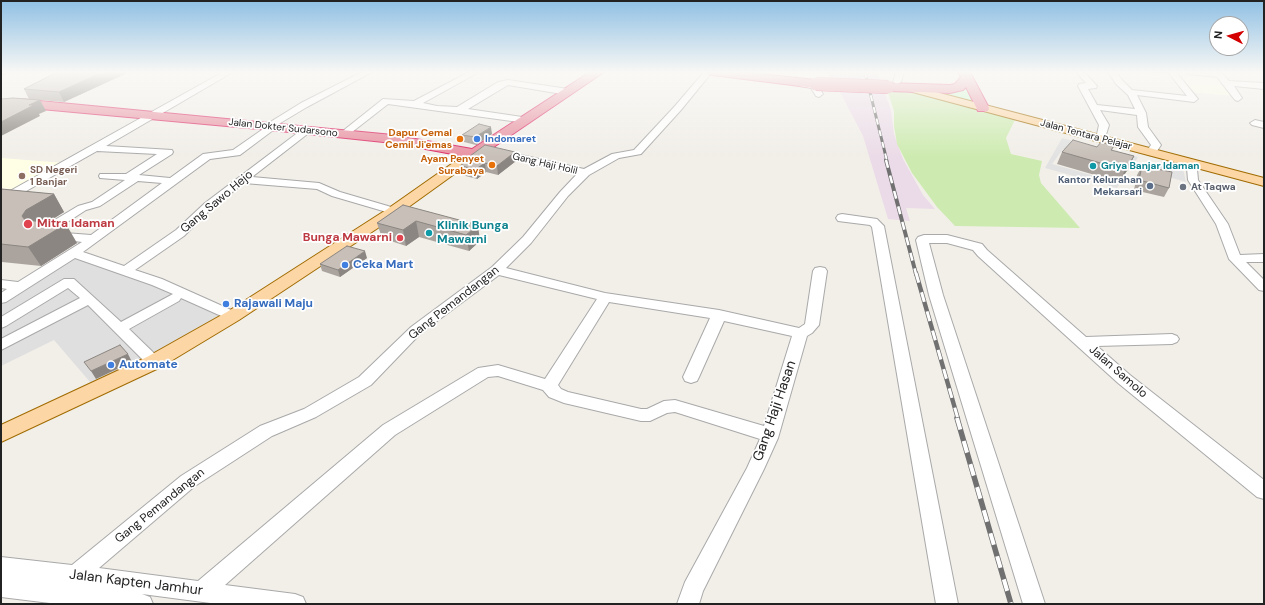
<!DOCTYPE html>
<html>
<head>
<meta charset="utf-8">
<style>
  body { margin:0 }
  #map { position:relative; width:1265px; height:605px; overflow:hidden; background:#f2efe9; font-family:"DM Sans",sans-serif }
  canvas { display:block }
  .frame { position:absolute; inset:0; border:2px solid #222; pointer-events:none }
  .north { position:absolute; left:1209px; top:16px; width:40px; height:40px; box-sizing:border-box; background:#fff; border:1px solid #a7a7a7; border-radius:50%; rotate:276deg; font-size:11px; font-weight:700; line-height:16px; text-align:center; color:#222 }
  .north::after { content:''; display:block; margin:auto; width:14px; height:18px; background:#d40000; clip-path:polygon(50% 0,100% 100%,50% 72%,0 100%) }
</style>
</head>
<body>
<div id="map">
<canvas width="1265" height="605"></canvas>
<div class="frame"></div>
<div class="north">N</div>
</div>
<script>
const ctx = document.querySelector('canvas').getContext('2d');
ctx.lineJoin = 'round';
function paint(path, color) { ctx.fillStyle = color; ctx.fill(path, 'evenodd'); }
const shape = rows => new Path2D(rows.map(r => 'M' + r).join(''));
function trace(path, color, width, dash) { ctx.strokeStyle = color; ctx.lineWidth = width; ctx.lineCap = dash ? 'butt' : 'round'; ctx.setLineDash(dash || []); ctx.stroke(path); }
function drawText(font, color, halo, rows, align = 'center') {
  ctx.font = font + ' "DM Sans",sans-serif'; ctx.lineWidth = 3.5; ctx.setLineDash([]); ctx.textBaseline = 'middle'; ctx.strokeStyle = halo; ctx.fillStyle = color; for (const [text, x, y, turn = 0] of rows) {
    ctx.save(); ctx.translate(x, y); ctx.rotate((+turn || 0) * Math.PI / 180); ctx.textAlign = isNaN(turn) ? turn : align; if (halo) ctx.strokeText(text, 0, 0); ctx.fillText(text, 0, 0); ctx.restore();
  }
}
const residential = shape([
  [74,253,233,316,96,389,54,340,1,366,1,299]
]);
const industrial = shape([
  [826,72,877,72,891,110,894,134,903,159,923,195,935,209,906,208,910,221,888,219,863,136,842,96]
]);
const education = shape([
  [1173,72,1218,75,1236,96,1190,92],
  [1,158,65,163,19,190,1,188]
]);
const grass = shape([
  [887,89,907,91,1015,120,1006,138,1011,154,1042,161,1039,175,1041,183,1080,228,955,226,937,207,912,173,897,144,894,126,894,111]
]);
const park = shape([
  [967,87,976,103,937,93]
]);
const parking = shape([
  [1062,138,1138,157,1132,167,1063,149,1052,164,1120,183,1117,188,1045,168],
  [1160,162,1183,169,1186,182,1154,173]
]);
const minor = shape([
  [1,72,8,72,1,75,1,72],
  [223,72,233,72,106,146,172,150,173,152,172,154,139,175,170,178,203,154,233,150,266,127,267,124,301,103,362,72,372,72,307,107,277,125,276,128,240,155,210,159,83,252,124,266,176,230,205,203,304,128,307,127,312,130,310,132,252,177,319,183,340,192,398,209,400,211,398,213,390,213,332,196,317,189,244,183,213,207,184,236,135,270,162,279,238,313,240,316,238,319,233,321,228,319,181,298,179,301,129,329,159,358,162,362,159,366,154,367,149,366,88,305,1,350,1,339,80,298,68,288,6,326,1,328,1,317,64,279,74,279,121,322,173,294,152,285,75,258,6,302,1,303,1,293,7,289,1,288,1,280,18,282,82,242,51,238,49,235,50,233,42,237,38,236,36,233,38,230,78,206,92,202,125,180,100,178,99,176,100,174,126,174,157,154,97,151,5,203,1,204,1,196,223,72],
  [138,181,162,183,91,235,52,232,86,210,100,206,138,181],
  [469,72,479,72,423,103,437,106,457,107,498,82,508,80,568,89,572,92,568,95,508,85,468,109,529,118,531,120,526,123,388,104,347,136,341,136,339,134,383,99,414,101,469,72],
  [704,72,712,72,681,110,641,154,619,158,589,175,568,196,531,243,506,268,605,293,719,310,799,328,805,324,813,271,815,268,820,267,825,268,827,271,819,325,812,333,807,336,778,438,764,469,703,591,699,604,677,604,685,582,747,468,760,439,675,412,667,413,650,421,641,421,564,403,549,397,543,390,498,376,488,377,395,435,225,585,295,594,303,597,306,604,218,604,142,594,150,597,153,604,58,604,1,597,1,577,139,593,1,577,1,557,72,565,181,476,260,426,304,409,359,377,411,327,492,267,523,237,560,192,577,174,494,155,493,153,494,151,498,150,584,169,612,154,634,150,675,106,704,72],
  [499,275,597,299,545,379,498,365,478,368,383,425,198,581,99,568,195,486,272,436,316,417,371,385,421,333,499,275],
  [609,302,710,318,683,377,685,381,691,383,697,381,699,377,724,321,792,336,764,426,675,400,664,401,647,409,641,409,568,392,561,389,558,385,609,302],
  [896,72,904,72,901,82,897,84,893,82,896,72],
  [1076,72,1084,72,1097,86,1096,88,1088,89,1097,105,1135,109,1128,95,1116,84,1108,72,1116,72,1122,80,1132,90,1187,96,1168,72,1176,72,1198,99,1194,102,1137,95,1146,113,1148,127,1161,145,1155,154,1151,155,1146,152,1151,145,1138,127,1137,115,1100,110,1109,125,1104,141,1098,141,1096,139,1099,125,1078,86,1079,84,1086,83,1076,72],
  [1185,72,1221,72,1229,81,1264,83,1264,89,1234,86,1242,98,1238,101,1235,100,1217,77,1189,74,1185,72],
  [802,81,817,84,823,94,819,97,816,96,811,88,799,86,798,84,799,82,802,81],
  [1255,120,1264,122,1264,128,1252,125,1250,123,1255,120],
  [1197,161,1202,164,1197,169,1198,180,1228,224,1240,255,1264,254,1264,262,1246,262,1264,280,1264,291,1259,290,1229,259,1216,224,1188,180,1187,168,1193,162,1197,161],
  [842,214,877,219,884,226,958,604,936,604,872,227,870,225,838,221,836,218,838,215,842,214],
  [924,235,947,235,982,244,987,250,1086,337,1172,334,1177,336,1179,339,1177,342,1172,344,1097,346,1130,375,1264,480,1264,499,1257,497,1118,383,978,256,973,250,947,243,929,243,943,295,1045,604,1023,604,929,295,916,240,918,237,924,235]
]);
const major = shape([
  [909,85,1264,178,1264,186,905,90,904,88,905,86,909,85],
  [474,150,478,151,480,154,478,157,396,216,239,320,161,367,1,442,1,425,147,357,227,312,386,210,470,151,474,150]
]);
const highway = shape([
  [590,72,604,72,479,157,474,158,393,143,270,130,19,107,1,109,1,101,19,99,393,135,472,149,590,72],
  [706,72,742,72,816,80,820,81,822,84,820,87,816,88,712,75,708,74,706,72],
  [958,72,970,72,989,108,988,111,978,111,966,87,963,90,950,93,888,91,884,90,882,87,884,84,888,83,950,85,955,84,961,77,958,72]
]);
const railFar3 = shape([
  [865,72,887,161]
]);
const railFar2 = shape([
  [886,160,916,274]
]);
const railFar1 = shape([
  [916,273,958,419]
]);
const rail = shape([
  [957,418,1011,604]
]);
const highwayBridge = shape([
  [816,84,888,87]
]);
const wall = shape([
  [57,72,124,72,125,74,64,102,29,99,24,89],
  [1147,72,1169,72,1168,74],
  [492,134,476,145,464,142,462,135],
  [1114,146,1112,150,1129,168,1119,182,1057,164,1062,152,1097,147],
  [466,159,516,161,498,175,486,172,477,179,462,175,460,166,466,162],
  [1142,166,1169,188,1164,197,1134,190,1137,175],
  [1,189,54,194,64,212,48,222,77,243,41,266,2,262,1,260],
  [403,205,480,241,469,251,419,237,406,246,382,238,377,223],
  [367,258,340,277,322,271,320,264]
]);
const shadedWall = shape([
  [103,72,124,72,125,74,64,102,59,92],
  [40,100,46,111,39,114,40,116,1,136,1,122,29,105],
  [491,127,492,134,476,145,475,137],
  [515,152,516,161,498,175,497,166],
  [1134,156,1129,168,1119,182,1125,170],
  [485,163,486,172,477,179,476,169],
  [54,194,64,212,37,229,34,235,22,216,26,210],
  [416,221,419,237,406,246,403,230],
  [66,224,77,243,41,266,28,247],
  [478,225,480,241,469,251,466,235],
  [365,251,367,258,340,277,338,270],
  [128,354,132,362,96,379,91,371]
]);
const building = shape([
  [57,72,103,72,59,92,24,89,57,72],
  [13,98,40,100,29,105,34,105,1,122,1,99,13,98],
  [479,124,491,127,475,137,462,135,479,124],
  [1073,140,1097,147,1101,142,1114,146,1111,150,1134,156,1125,170,1062,152,1073,140],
  [485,145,515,152,497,166,485,163,476,169,460,166,469,159,466,159,485,145],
  [1142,166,1172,172,1169,188,1139,180,1142,166],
  [1,189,54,194,26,210,22,216,25,220,66,224,28,247,1,244,1,189],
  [403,205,478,225,466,235,416,221,403,230,377,223,403,205],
  [347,246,365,251,338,270,320,264,347,246],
  [120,345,128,354,91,371,84,362,120,345]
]);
const markers = [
  [460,139,4,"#e8710a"],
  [477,139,4,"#3f7fe0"],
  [492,165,4,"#e8710a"],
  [1093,166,4,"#0f9aa8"],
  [22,176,4,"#8d6e63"],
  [1150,186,4,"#5c6f8a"],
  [1183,187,4,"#6b7280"],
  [28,224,5,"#e0444e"],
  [429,233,4,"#0f9aa8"],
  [400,238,4,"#e0444e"],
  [345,265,4,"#3f7fe0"],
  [226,304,4,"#3f7fe0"],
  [111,365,4,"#3f7fe0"]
];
const farStreetnames = [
  ["Jalan Dokter Sudarsono",283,128,6],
  ["Jalan Tentara Pelajar",1086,135,15],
  ["Gang Haji Holil",545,164,13]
];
const farFoodnames = [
  ["Dapur Cemal",452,133],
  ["Cemil Ji'emas",452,145],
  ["Ayam Penyet",484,159],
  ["Surabaya",484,171]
];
const farShopnames = [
  ["Indomaret",485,139]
];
const farCulturenames = [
  ["Griya Banjar Idaman",1101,166]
];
const farEducationnames = [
  ["SD Negeri",30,170],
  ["1 Banjar",30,182]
];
const farServicenames = [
  ["Kantor Kelurahan",1142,180],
  ["Mekarsari",1142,192]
];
const farWorshipnames = [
  ["At Taqwa",1191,187]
];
const streetNames = [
  ["Gang Sawo Hejo",217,202,-40],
  ["Gang Pemandangan",454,303,-38],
  ["Jalan Samolo",1118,372,41],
  ["Gang Pemandangan",160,506,-39]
];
const healthNames = [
  ["Mitra Idaman",37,224],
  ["Bunga Mawarni",392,238,"right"]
];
const cultureNames = [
  ["Klinik Bunga",437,226],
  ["Mawarni",437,240]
];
const shopNames = [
  ["Ceka Mart",353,265],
  ["Rajawali Maju",234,304],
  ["Automate",119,365]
];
const nearStreetnames = [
  ["Gang Haji Hasan",775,411,-71],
  ["Jalan Kapten Jamhur",136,583,7]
];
paint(residential, '#e0dfdf');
paint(industrial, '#ebdbe8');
paint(education, '#ffffe5');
paint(grass, '#cdebb0');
paint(park, '#c8facc');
paint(parking, '#e2e2e2');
trace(minor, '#a9a9a9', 2);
trace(major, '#a06b00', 2);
trace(highway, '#dc2a67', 2);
paint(minor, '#fff');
paint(major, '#fcd6a4');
paint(highway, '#e892a2');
trace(railFar3, '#707070', 3);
trace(railFar2, '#707070', 4);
trace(railFar1, '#707070', 4.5);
trace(rail, '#707070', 5.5);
trace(railFar3, '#fff', 2, [6]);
trace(railFar2, '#fff', 2.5, [8]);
trace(railFar1, '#fff', 3, [10]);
trace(rail, '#fff', 4, [12]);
trace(highwayBridge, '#dc2a67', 14, []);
trace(highwayBridge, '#e892a2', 13);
paint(wall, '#aba49e');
paint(shadedWall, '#8b8681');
paint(building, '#c7bfb8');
trace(building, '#8b8681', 1);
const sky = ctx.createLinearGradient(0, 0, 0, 157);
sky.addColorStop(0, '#8fc0e4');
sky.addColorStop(0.46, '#f9f8f5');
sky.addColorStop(1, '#f9f8f500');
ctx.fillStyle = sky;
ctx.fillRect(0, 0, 1265, 157);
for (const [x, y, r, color] of markers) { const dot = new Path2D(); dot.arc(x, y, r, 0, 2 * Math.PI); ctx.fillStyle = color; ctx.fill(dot); trace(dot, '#fff', 1.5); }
drawText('10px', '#222', '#fff', farStreetnames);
drawText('bold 10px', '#c56008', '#fff', farFoodnames, 'right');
drawText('bold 10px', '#366cbe', '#fff', farShopnames, 'left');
drawText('bold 10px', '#0d838f', '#fff', farCulturenames, 'left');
drawText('bold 10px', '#785e54', '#fff', farEducationnames, 'left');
drawText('bold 10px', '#4e5e75', '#fff', farServicenames, 'right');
drawText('bold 10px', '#5b616d', '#fff', farWorshipnames, 'left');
drawText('12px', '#222', '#fff', streetNames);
drawText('bold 12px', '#be3a42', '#fff', healthNames, 'left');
drawText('bold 12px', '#0d838f', '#fff', cultureNames, 'left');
drawText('bold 12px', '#366cbe', '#fff', shopNames, 'left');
drawText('14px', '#222', '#fff', nearStreetnames);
</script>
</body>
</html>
